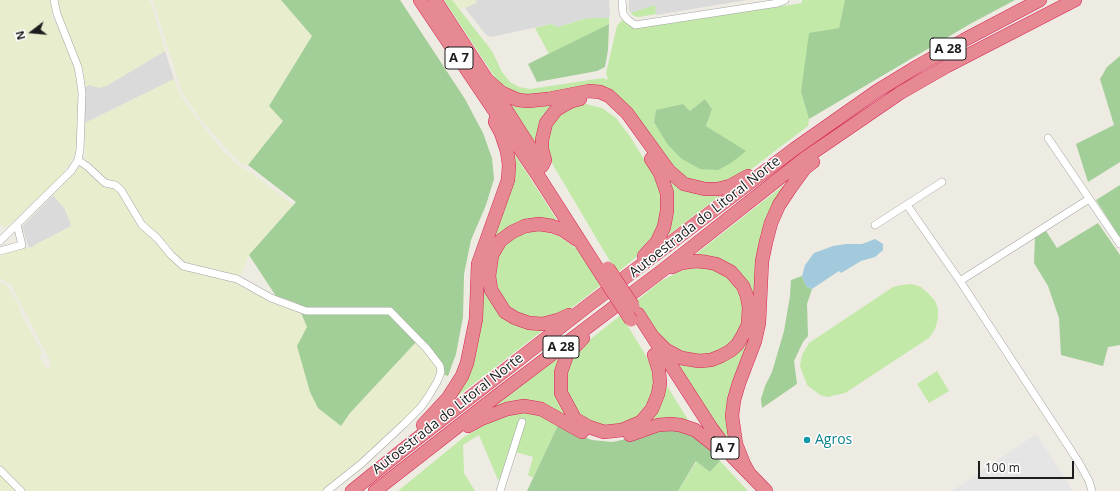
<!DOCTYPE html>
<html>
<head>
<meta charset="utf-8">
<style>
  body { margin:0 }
  #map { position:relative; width:1120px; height:491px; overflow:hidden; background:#eeebe2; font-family:"Open Sans",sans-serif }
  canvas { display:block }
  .north { position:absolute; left:12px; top:12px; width:40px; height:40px; -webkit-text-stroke:3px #fff; paint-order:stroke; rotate:254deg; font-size:11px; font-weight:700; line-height:16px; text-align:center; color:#1d1d1d }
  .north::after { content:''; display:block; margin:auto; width:14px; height:18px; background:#1d1d1d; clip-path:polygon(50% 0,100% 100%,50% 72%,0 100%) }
  .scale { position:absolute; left:978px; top:461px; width:96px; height:18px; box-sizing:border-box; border:2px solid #1d1d1d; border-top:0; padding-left:5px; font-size:12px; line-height:14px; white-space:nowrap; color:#1d1d1d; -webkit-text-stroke:3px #fff; paint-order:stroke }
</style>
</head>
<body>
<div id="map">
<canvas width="1120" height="491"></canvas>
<div class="north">N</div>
<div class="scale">100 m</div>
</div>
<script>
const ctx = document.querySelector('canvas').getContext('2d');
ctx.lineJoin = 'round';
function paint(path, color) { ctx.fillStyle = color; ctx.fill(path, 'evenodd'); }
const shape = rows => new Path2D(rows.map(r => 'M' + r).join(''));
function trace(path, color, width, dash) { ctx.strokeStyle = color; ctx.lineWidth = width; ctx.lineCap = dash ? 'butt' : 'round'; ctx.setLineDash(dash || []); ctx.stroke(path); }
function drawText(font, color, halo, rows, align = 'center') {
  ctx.font = font + ' "Open Sans",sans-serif'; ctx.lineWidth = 3; ctx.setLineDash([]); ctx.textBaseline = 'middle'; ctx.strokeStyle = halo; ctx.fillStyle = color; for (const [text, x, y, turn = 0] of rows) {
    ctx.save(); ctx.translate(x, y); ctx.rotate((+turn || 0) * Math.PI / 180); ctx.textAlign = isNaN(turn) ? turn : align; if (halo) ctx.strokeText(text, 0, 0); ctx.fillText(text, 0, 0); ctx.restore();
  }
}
const residential = shape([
  [475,0,609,0,610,15,609,18,584,19,558,27,551,24,491,37,487,36,465,8,477,2],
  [629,0,747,0,656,15,655,5,631,13,629,10],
  [165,51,174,79,85,123,85,87,89,85,106,86],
  [53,195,65,209,72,226,33,246,33,247,29,248,22,227]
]);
const farmland = shape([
  [0,0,52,0,53,13,51,15,56,24,59,25,75,66,79,86,77,143,73,158,63,174,30,211,4,228,2,225,0,227],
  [57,0,149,0,152,6,165,51,106,86,99,88,89,85,85,87,83,69,58,7],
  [153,0,281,0,312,36,269,106,283,120,248,165,243,165,230,153,199,117,181,90],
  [452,0,475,0,477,2,465,8,457,8],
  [174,79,180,95,197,119,222,150,239,166,253,174,293,205,249,255,241,275,236,277,187,265,180,260,167,243,154,233,144,220,123,188,118,184,107,180,85,158,85,123],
  [79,167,84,167,100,181,103,187,112,188,120,193,157,242,183,269,203,275,225,279,240,283,262,296,281,306,300,312,307,327,341,426,350,413,417,341,438,369,438,376,419,405,358,463,324,491,26,491,0,465,0,282,7,286,17,302,20,309,19,311,42,352,39,356,46,368,50,367,51,362,14,291,13,286,0,278,0,256,6,252,33,247,33,246,71,226,65,209,53,195],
  [0,473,18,491,0,491]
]);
const grass = shape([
  [444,0,452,0,492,51,502,72,510,82,519,87,530,89,603,78,608,80,606,73,617,26,622,20,635,28,802,3,802,0,845,0,845,1,839,28,801,92,809,119,808,126,750,170,731,180,714,185,683,178,670,167,618,98,530,96,516,94,505,88,496,79],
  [705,99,712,109,706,126,745,151,654,122,656,111,683,104,690,111],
  [655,5,656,14,639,17,634,16,631,13],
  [592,18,609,18,609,24,549,54,535,28,551,24,558,27,584,19],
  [505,99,558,103,539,152],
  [586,104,602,108,616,118,629,135,659,183,663,204,660,224,652,240,641,253,617,273,553,165,547,146,548,131,556,117,569,107],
  [508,144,561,226,543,221,493,245,487,295,546,328,450,402,464,378,482,265,504,207],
  [668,178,725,192,662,240],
  [789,181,768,218,753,335,732,391,738,459,669,357,696,365,748,334,742,281,691,258],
  [538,230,557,235,576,248,601,285,573,307,554,316,533,319,515,313,501,300,494,282,495,265,501,250,515,236],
  [696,266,717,269,732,281,742,299,743,320,736,338,723,349,707,356,689,356,673,349,657,336,635,302,661,281,678,272],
  [912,284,921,287,929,294,935,301,938,309,938,319,935,329,929,338,845,393,827,397,820,395,807,385,800,366,802,355,809,343,893,287,902,285],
  [621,315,648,359,655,381,651,401,638,417,621,426,604,427,586,422,573,409,565,388,567,368,574,352],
  [562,355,557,368,576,425,557,413,490,410],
  [937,371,949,391,929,403,917,384],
  [662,378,692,426,640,426],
  [525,411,547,417,559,423,533,478,528,475,533,457,516,452,523,427,502,478,498,480,479,435,463,445,464,473,475,491,398,491,464,437,492,420,515,412],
  [697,461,710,472,720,461,748,491,678,491]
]);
const forest = shape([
  [281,0,400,0,465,99,483,133,492,158,494,179,486,205,471,240,464,274,463,317,456,354,448,376,443,374,417,341,350,413,341,426,318,408,310,392,297,346,307,327,297,303,276,296,249,255,296,202,248,165,283,121,269,106,312,36],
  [845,0,1015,0,970,24,809,119,801,92,809,33,839,28],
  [609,24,608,50,605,67,597,71,537,82,528,64],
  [1120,56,1120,162,1088,182,1076,144,1114,125,1100,79,1107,67],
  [705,99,712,109,706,126,746,151,731,163,718,170,700,169,682,159,668,145,654,122,656,110,683,104,690,111],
  [1120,185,1120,236,1119,236,1096,200],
  [1098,223,1120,255,1120,345,1108,347,1103,366,1061,355,1059,318,1048,286,1034,263,1035,238,1046,231,1057,248],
  [802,276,806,286,812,289,807,304,808,336,803,342,794,361,797,384,762,408,761,399,765,386,772,372,784,331,790,296,791,280],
  [559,423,578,435,592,440,612,442,631,438,660,429,688,431,710,448,720,461,710,472,696,461,678,491,527,491]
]);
const parking = shape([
  [1036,434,1069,484,1072,491,952,491]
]);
const water = shape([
  [875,239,883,244,883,250,875,257,861,261,841,273,839,271,812,289,806,286,802,276,805,265,814,253,833,246,846,244,862,244]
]);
const minor = shape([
  [622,0,623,14,628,20,635,25,778,3,785,0],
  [1048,138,1120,244],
  [78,160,88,167,105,183,115,185,121,190,142,225,157,238,171,255,183,266,237,279,271,298,306,311,390,311,427,349,440,366,441,372,437,382,428,397,421,407,404,424,361,464,327,491],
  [907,205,960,281,1078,461,1089,481,1092,491],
  [875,225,942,182],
  [0,241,71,171,78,160,80,150,82,93,80,78,78,67,57,14,54,0],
  [0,251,22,245,17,225],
  [960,281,1089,199],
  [0,470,21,491],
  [500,491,522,422]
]);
const motorway = shape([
  [420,0,537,174,601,274],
  [435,0,487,80,542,166],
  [487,80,502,93,518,100,528,101,548,99,589,91,600,92,609,96,627,113,669,171,684,184,705,189,718,189,730,186,748,176],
  [542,166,545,160,542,149,542,140,546,123,556,110,564,105,572,101,580,99],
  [644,256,657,242,664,227,667,211,667,193,660,173,651,159],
  [638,314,712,429,732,456,766,491],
  [569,315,558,320,543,324,529,323,515,318,505,312,491,290,489,276,492,255,500,241,512,232,525,226,539,224,552,226,563,230,576,239],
  [583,338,567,355,561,372,561,393,575,419,589,427,604,432,622,430,641,422,652,409,658,394,660,383,659,371,654,355],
  [654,338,666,350,681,358,699,361,711,360,721,356,730,351,737,345,743,335,748,325,749,307,747,296,743,286,731,272,716,264,706,262,696,261,681,263,672,267],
  [423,425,448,398,462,376,467,363,476,319,478,264,508,180,509,165,507,151,501,133,495,122,497,115],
  [468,426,481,419,507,409,524,406,541,409,582,432],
  [630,435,658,425,671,424,680,425,695,430,714,445],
  [750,475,744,464,736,444,732,416,734,400,739,383,755,341,759,323,762,261,766,242,771,223,779,205,789,190,805,168,813,162],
  [352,491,404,449,590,304,793,150,877,91,918,66,964,40,1040,0],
  [375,491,498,395,663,270,805,158,846,130,900,93,947,66,1075,0]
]);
const motorwayBridge = shape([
  [608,268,633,306],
  [601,274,631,320]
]);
const markers = [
  [807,440,4,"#0f9aa8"]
];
const shields = [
  [948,49,36],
  [459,58,28],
  [561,347,36],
  [725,448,28]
];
const shieldNames = [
  ["A 28",948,49],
  ["A 7",459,58],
  ["A 28",561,347],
  ["A 7",725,448]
];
const streetNames = [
  ["Autoestrada do Litoral Norte",705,217,-38],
  ["Autoestrada do Litoral Norte",448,414,-38]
];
const cultureNames = [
  ["Agros",815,440]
];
paint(residential, '#dbdada');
paint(farmland, '#e8edcd');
paint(grass, '#c2e9a8');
paint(forest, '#a2ce97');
paint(parking, '#e5e5e5');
paint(water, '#a2cadc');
trace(minor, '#a4a4a4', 8);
trace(motorway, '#d82353', 14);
trace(minor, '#fff', 7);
trace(motorway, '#e68993', 13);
trace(motorwayBridge, '#d82353', 14, []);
trace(motorwayBridge, '#e68993', 13);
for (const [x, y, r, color] of markers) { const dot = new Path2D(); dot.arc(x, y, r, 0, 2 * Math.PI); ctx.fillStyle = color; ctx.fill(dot); trace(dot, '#fff', 1.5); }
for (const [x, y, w] of shields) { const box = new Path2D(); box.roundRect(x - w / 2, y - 11, w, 22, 3); ctx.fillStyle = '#fff'; ctx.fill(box); trace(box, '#1d1d1d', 1); }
drawText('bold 13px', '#1d1d1d', null, shieldNames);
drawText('14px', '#1d1d1d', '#fff', streetNames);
drawText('14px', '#0d838f', '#fff', cultureNames, 'left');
</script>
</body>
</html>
